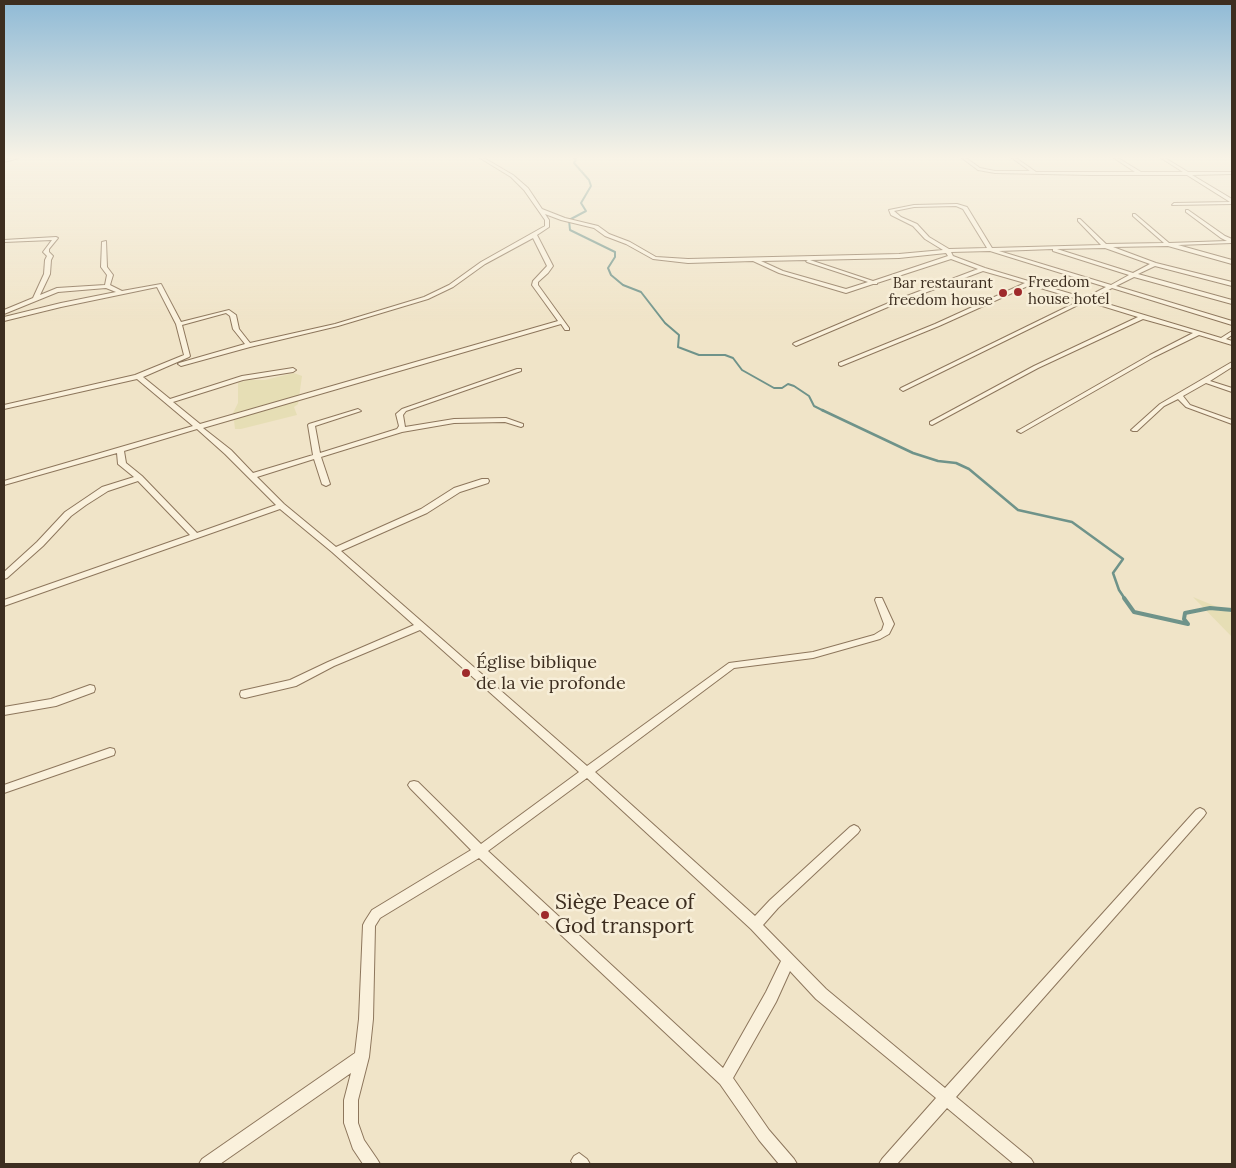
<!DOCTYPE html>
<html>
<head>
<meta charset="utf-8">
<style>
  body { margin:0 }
  #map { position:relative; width:1236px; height:1168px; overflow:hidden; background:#f0e4c8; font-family:Lora,serif }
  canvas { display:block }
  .frame { position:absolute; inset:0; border:5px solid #3d2e20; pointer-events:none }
</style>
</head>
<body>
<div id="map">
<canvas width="1236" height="1168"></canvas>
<div class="frame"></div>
</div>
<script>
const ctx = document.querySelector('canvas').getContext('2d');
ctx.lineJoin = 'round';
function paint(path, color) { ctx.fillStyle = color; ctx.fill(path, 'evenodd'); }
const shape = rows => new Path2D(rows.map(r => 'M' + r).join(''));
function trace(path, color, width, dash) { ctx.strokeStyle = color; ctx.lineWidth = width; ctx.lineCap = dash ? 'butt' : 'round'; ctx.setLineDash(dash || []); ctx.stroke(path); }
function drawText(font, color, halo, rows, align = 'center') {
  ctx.font = font + ' Lora,serif'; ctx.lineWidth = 5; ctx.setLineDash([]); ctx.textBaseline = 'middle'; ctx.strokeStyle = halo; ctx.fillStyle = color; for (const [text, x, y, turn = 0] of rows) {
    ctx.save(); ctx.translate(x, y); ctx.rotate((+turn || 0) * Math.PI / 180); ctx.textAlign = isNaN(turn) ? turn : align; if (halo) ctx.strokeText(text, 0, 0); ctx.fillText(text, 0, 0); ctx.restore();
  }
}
const farmland = shape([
  [294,373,302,376,298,404,294,407,297,415,241,429,235,429,233,413,238,403,238,383,247,380,265,380],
  [1193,597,1232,613,1232,637]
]);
const streamFar2 = shape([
  [574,158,576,159,574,163,589,180,591,186,581,203,586,211,569,220,570,230,615,252,615,257,608,268,611,275,623,285,641,292,665,323,679,335,678,347,699,355,725,355,733,358,742,370,774,388,782,388,788,384,794,386,809,396,814,406,824,411]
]);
const streamFar1 = shape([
  [822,410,913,453,938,461,956,463,969,469,1018,510,1072,522,1123,559,1113,573,1119,590,1125,599]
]);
const stream = shape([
  [1124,598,1134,612,1188,624,1184,619,1185,613,1210,608,1232,610]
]);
const minor = shape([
  [13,158,19,158,4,162,4,160,13,158],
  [480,158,484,158,513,175,528,188,542,209,565,218,598,226,609,234,630,242,656,257,688,259,899,254,943,250,925,239,913,226,891,215,889,210,914,205,957,204,967,207,992,248,1101,245,1078,221,1078,219,1080,219,1106,244,1164,243,1133,216,1133,214,1135,214,1169,243,1227,241,1221,238,1186,212,1186,210,1188,210,1225,236,1232,239,1232,243,1178,245,1232,260,1232,264,1168,246,1113,247,1156,263,1232,282,1232,286,1155,266,1138,274,1232,300,1232,304,1134,277,1116,286,1232,321,1232,325,1112,288,1091,299,1221,338,1232,331,1232,335,1226,339,1232,341,1232,345,1199,335,1154,357,1021,433,1017,431,1019,430,1150,355,1193,333,1143,319,1038,368,932,425,930,424,930,422,1034,366,1138,317,1086,301,903,391,900,389,901,388,1081,300,1030,285,939,326,841,366,839,365,839,363,935,324,1025,283,983,271,895,304,796,346,793,344,794,343,891,302,978,269,951,259,877,283,877,284,873,284,846,293,779,273,753,261,688,263,653,259,626,244,605,236,594,228,561,220,545,214,549,220,549,227,537,235,553,266,548,273,538,282,538,285,569,328,569,330,565,330,561,324,203,428,231,450,253,473,313,455,308,425,309,424,358,409,361,411,315,426,320,453,397,429,399,426,396,414,402,409,517,369,521,369,521,371,406,411,403,415,405,427,454,419,506,418,523,424,523,426,521,427,505,422,454,423,402,432,321,457,330,484,326,486,322,484,314,459,257,477,284,504,336,547,421,509,454,488,482,479,488,479,489,481,488,483,460,492,427,513,341,551,587,766,729,663,813,652,874,635,882,630,884,624,875,600,876,598,882,598,894,624,889,634,880,639,813,658,734,668,595,772,755,916,770,900,850,827,854,825,858,827,860,830,858,833,778,908,763,925,826,989,945,1088,1196,810,1200,808,1204,810,1206,813,1204,816,956,1097,1031,1159,1034,1164,1014,1164,947,1108,897,1164,879,1164,882,1159,936,1098,816,999,790,971,776,1002,733,1078,769,1130,794,1159,797,1164,779,1164,759,1140,720,1084,479,858,380,918,375,926,373,1019,369,1057,358,1100,358,1123,364,1140,377,1159,380,1164,363,1164,353,1149,344,1123,344,1100,351,1073,220,1164,199,1164,202,1159,355,1053,359,1019,363,925,365,921,372,910,471,850,410,788,408,785,410,782,414,781,418,782,481,844,579,772,420,630,334,666,296,686,245,698,241,697,240,694,241,691,290,680,328,662,414,625,332,552,280,509,4,606,4,600,190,535,138,481,108,491,86,505,71,516,43,546,7,578,4,579,4,572,37,542,65,512,102,487,134,477,118,464,117,453,4,485,4,481,193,426,137,379,4,409,4,405,135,375,184,355,176,324,157,287,61,307,4,321,4,317,61,303,116,292,106,288,58,292,4,314,4,310,33,298,44,274,45,260,47,256,43,252,52,240,4,242,4,240,56,237,58,238,49,249,49,252,53,256,51,260,50,274,40,295,57,288,105,285,107,275,101,267,102,242,106,241,107,267,113,275,110,285,122,291,161,284,181,322,229,310,236,315,239,329,250,343,335,324,424,297,449,285,481,262,545,226,545,220,524,190,511,177,480,158],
  [956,206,963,209,987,248,949,249,929,237,917,224,901,217,894,211,914,207,956,206],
  [533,238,547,266,533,281,532,285,558,321,200,424,173,402,243,380,293,372,296,370,293,368,242,376,170,399,143,377,189,357,190,356,182,325,226,313,230,316,233,329,245,344,179,363,178,364,181,366,250,347,338,326,428,299,453,287,485,264,533,238],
  [1105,248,1150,264,1133,273,1057,249,1105,248],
  [1053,249,1053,251,1129,275,1111,285,999,251,1053,249],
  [990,251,1106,287,1085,298,985,268,953,256,951,252,990,251],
  [946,253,948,256,873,281,810,260,899,258,946,253],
  [808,260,806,261,807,262,868,282,846,289,783,271,761,261,808,260],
  [197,429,225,454,276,505,197,533,142,476,126,463,124,451,197,429],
  [587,778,751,929,781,961,766,992,723,1068,488,851,587,778],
  [962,158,966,158,980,168,995,171,1030,171,1012,158,1016,158,1036,172,1135,172,1114,158,1118,158,1141,172,1183,172,1161,158,1165,158,1188,172,1232,172,1232,174,1192,175,1232,199,1232,204,1172,205,1174,203,1230,202,1187,175,1091,175,995,173,978,170,962,158],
  [1232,362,1232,367,1210,381,1232,388,1232,392,1206,383,1183,396,1190,405,1232,420,1232,424,1186,407,1178,399,1164,406,1137,431,1133,431,1131,430,1160,404,1232,362],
  [90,685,94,686,95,689,94,692,56,706,4,715,4,707,51,699,90,685],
  [110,748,114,749,115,752,114,755,4,793,4,785,110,748],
  [579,1153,587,1159,590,1164,573,1164,571,1161,574,1156,579,1153]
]);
const markers = [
  [1018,292,5,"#9e2a2b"],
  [1003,293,5,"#9e2a2b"],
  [466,673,5,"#9e2a2b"],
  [545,915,5,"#9e2a2b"]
];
const farPoinames = [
  ["Freedom",1028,283],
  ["house hotel",1028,300],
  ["Bar restaurant",993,284,"right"],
  ["freedom house",993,301,"right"]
];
const poiNames = [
  ["Église biblique",476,663],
  ["de la vie profonde",476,684]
];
const nearPoinames = [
  ["Siège Peace of",555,903],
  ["God transport",555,927]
];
paint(farmland, '#e6deb5');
trace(streamFar2, '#6f938a', 2);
trace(streamFar1, '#6f938a', 2.5);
trace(stream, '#6f938a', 4);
trace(minor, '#8d765c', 2);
paint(minor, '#faf1dc');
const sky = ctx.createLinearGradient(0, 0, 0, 321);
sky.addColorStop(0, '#8fbad6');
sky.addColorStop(0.49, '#f8f3e6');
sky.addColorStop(1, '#f8f3e600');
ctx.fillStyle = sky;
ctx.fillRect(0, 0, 1236, 321);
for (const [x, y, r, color] of markers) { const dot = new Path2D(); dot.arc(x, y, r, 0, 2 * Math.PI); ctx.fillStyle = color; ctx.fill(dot); trace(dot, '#f7eed8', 2); }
drawText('15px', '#3d2e20', '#f7eed8', farPoinames, 'left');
drawText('18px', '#3d2e20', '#f7eed8', poiNames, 'left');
drawText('21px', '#3d2e20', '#f7eed8', nearPoinames, 'left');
</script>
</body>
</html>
